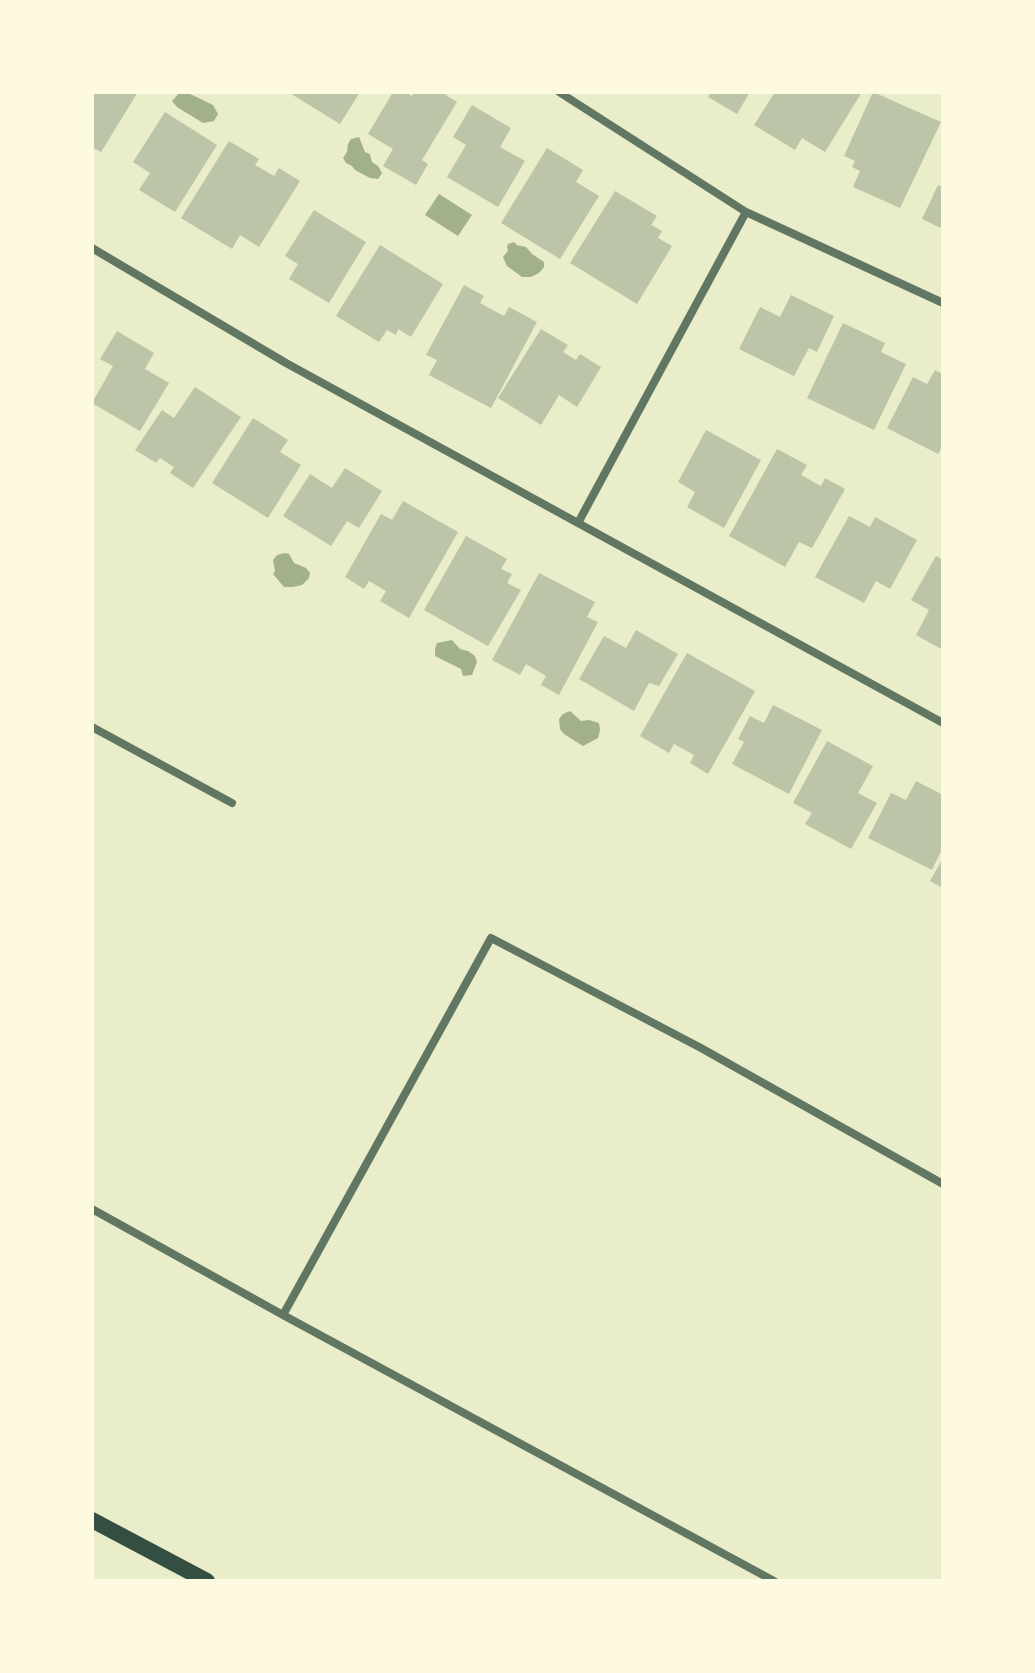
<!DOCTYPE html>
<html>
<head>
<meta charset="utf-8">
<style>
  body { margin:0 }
  #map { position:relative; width:1035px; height:1673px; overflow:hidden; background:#e9edc9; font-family:"Fira Sans",sans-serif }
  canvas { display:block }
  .frame { position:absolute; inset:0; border:94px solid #fefae0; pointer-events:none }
</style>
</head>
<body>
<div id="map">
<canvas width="1035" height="1673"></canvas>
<div class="frame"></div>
</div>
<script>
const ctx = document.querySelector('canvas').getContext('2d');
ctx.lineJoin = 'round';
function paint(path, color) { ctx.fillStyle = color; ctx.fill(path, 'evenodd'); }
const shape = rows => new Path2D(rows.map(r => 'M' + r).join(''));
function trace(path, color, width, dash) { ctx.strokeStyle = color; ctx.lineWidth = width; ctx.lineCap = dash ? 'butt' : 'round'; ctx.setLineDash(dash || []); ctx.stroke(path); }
const water = shape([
  [180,92,186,92,213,105,218,114,214,121,203,123,177,107,172,101],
  [359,137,365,152,370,154,372,162,378,166,382,173,378,179,370,178,355,170,352,166,346,163,343,158,347,152,348,144,351,139],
  [439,194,472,215,458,236,425,215],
  [514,242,517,245,526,247,532,254,544,262,544,267,539,273,531,277,522,277,507,266,503,257,508,251,507,247,508,244],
  [285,553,289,554,294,563,306,568,310,573,309,578,302,585,293,587,284,587,273,574,275,571,273,560,277,555],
  [452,640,460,649,468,651,475,656,477,662,472,675,463,676,461,669,435,656,435,649,437,643],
  [570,711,581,721,589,720,599,723,600,730,598,738,583,746,564,734,560,729,559,719,563,714]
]);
const building = shape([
  [92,92,138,92,101,152,92,147],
  [288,92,360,92,340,124],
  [393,92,406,92,412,96,414,92,441,92,457,102,422,160,428,164,416,185,383,166,393,149,368,134],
  [711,92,750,92,737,114,708,97],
  [775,92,862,92,825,152,802,138,795,150,754,125],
  [873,92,941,122,900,208,853,187,860,171,852,167,855,161,844,156],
  [472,105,511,128,500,147,525,161,498,207,447,177,466,145,453,137],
  [165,112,217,145,175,212,139,190,150,173,133,162],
  [229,141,259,159,255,165,274,176,279,168,300,181,259,247,240,235,232,249,181,218],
  [547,148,583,170,576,182,599,196,560,259,501,223],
  [938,185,943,187,943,229,922,219],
  [615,191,657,216,651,225,662,231,658,238,672,246,637,304,570,263],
  [314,210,366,242,329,303,289,279,298,264,285,256],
  [380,245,443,284,411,337,398,329,396,335,387,330,379,342,336,316],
  [464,285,484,296,480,303,504,316,509,307,537,322,491,408,429,375,437,360,426,355],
  [791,295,834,316,817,352,809,348,794,376,739,349,760,307,780,317],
  [843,323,885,343,881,352,906,364,874,430,807,398],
  [541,329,568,345,563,352,576,360,580,354,601,367,577,407,559,395,541,425,498,398],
  [117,331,154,353,145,369,169,383,140,431,92,403,113,366,100,359],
  [935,370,943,374,943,445,938,454,887,428,913,377,927,384],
  [195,387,241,417,193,488,170,473,174,467,160,458,156,463,135,450,162,410,174,418],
  [253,418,288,440,280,452,301,465,268,518,212,483],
  [706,430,761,460,724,528,687,507,695,492,678,482],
  [777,449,807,465,801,475,821,486,825,478,845,489,812,548,799,542,785,567,729,536],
  [345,468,382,491,359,528,347,521,331,546,283,516,310,474,332,488],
  [403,501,458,532,409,618,380,601,386,591,369,581,364,589,345,577,381,514,392,520],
  [849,516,870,527,875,517,917,540,890,589,876,581,864,603,815,577],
  [466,536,507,559,501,569,512,574,507,583,521,590,488,646,424,610],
  [936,556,943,560,943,650,916,635,929,610,911,600],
  [539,573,595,602,587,617,598,622,559,695,541,685,546,676,526,664,520,675,492,660],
  [636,630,678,654,659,686,649,683,634,711,579,679,604,636,626,648],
  [687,653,755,691,708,774,690,763,694,755,674,744,669,753,640,736],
  [773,705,822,730,789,794,732,764,744,742,738,739,750,716,764,723],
  [827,741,873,766,858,793,877,803,851,849,805,824,812,813,793,803],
  [916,781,943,795,943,847,932,870,868,838,891,793,906,800],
  [943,858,943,888,930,881]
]);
const minor = shape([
  [559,92,746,212,943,303],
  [92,248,286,363,943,723],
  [578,523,746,212],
  [92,727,232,803],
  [92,1209,283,1315,774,1581],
  [283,1315,491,938,701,1048,943,1184]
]);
const secondary = shape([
  [92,1520,207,1581]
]);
paint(water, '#a3b18a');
paint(building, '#bcc5a7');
trace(minor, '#617663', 8);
trace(secondary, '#344e41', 16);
</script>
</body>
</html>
